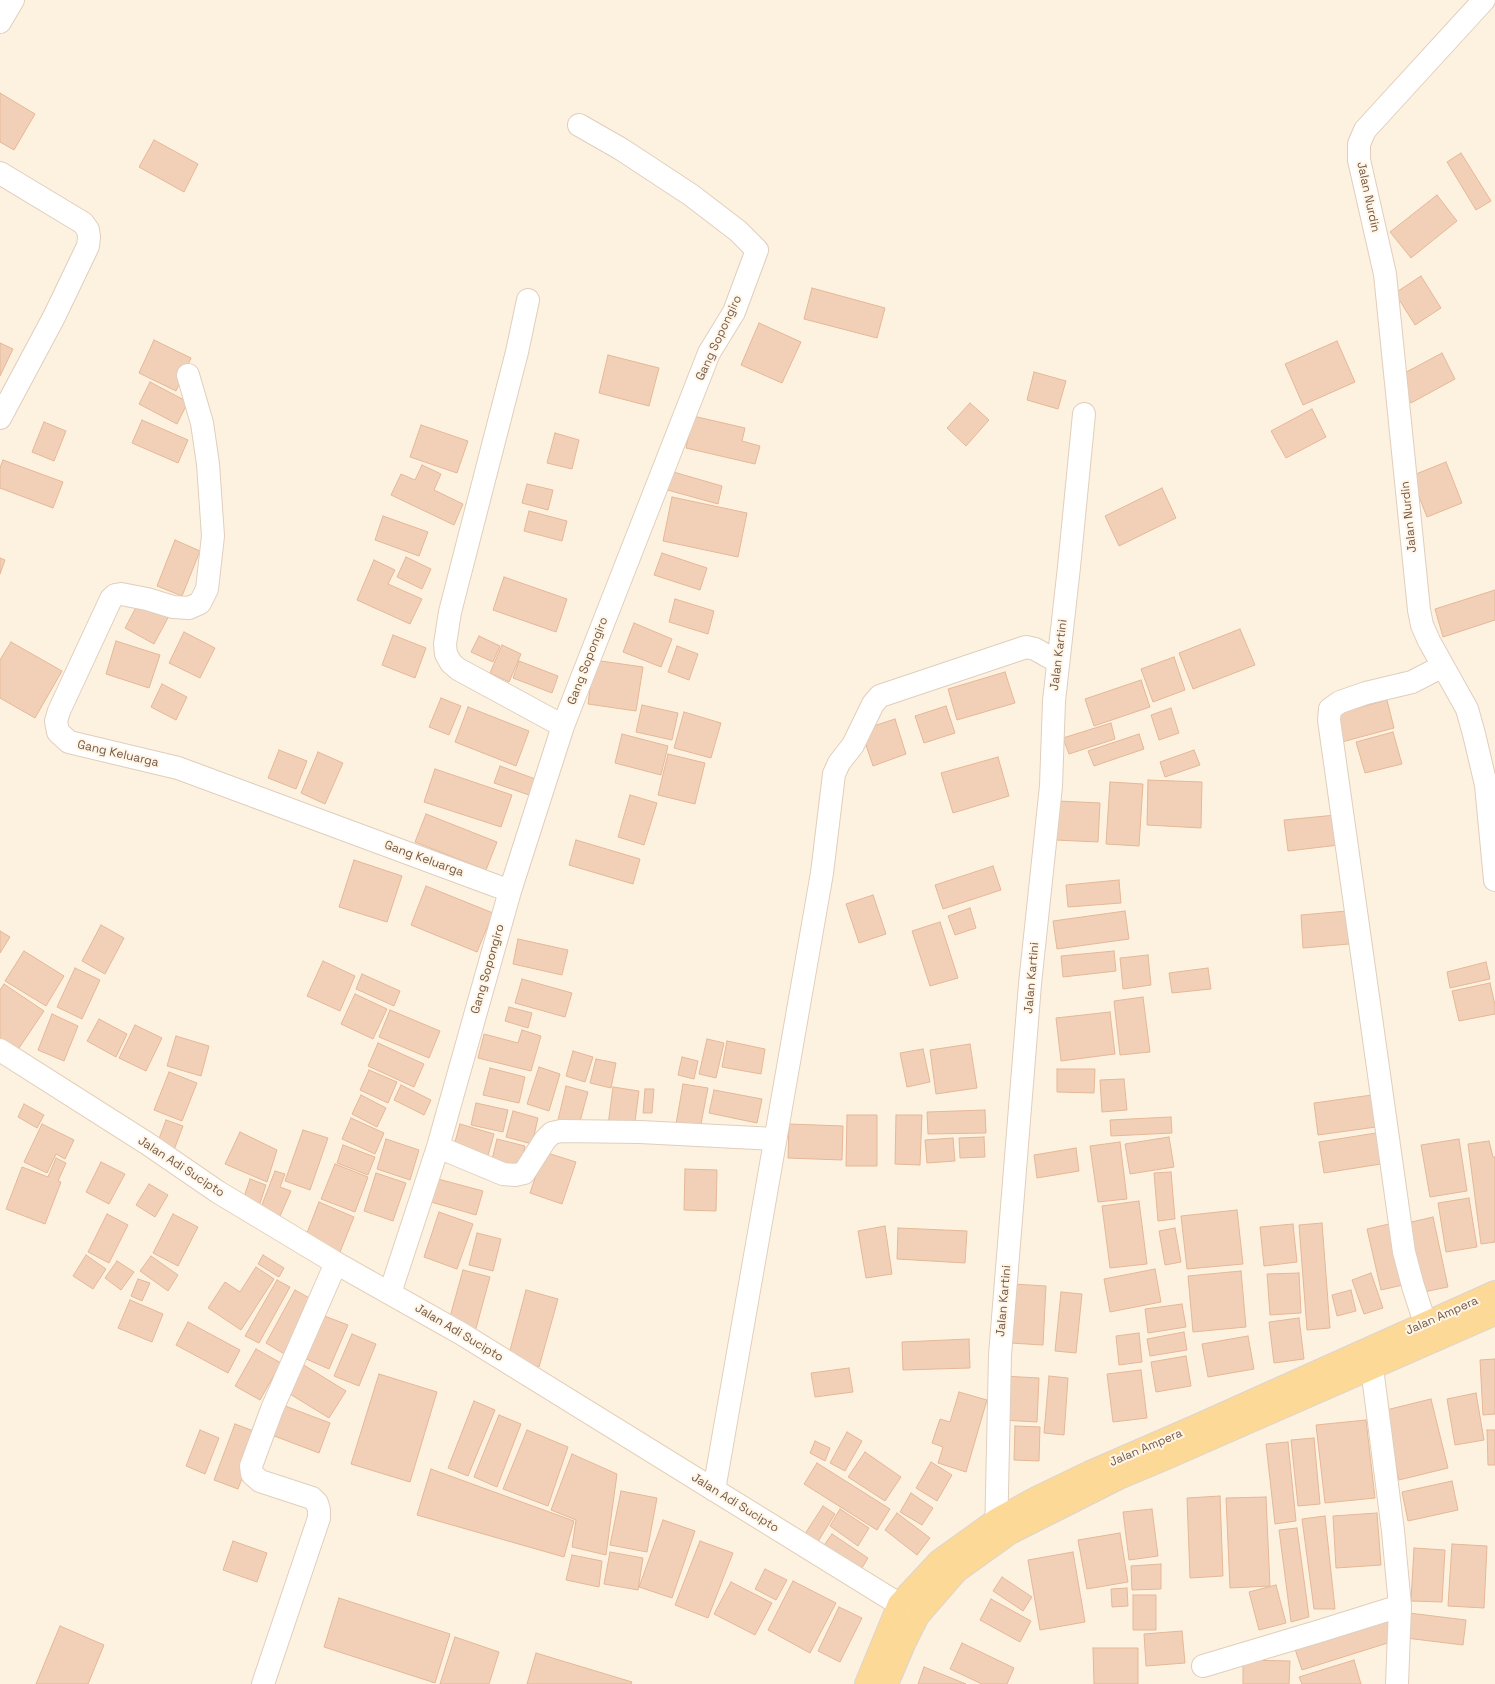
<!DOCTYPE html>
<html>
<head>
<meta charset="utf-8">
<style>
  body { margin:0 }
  canvas { display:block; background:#fdf2e0 }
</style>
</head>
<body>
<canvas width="1495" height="1684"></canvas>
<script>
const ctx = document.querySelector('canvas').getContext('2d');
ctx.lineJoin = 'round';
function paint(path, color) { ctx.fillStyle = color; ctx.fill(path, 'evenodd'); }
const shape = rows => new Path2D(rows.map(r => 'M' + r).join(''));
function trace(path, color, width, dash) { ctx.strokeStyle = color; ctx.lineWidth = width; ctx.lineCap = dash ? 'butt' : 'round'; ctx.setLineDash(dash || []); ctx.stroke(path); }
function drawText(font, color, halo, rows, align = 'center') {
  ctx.font = font + ' "Space Grotesk",sans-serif'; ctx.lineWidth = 4; ctx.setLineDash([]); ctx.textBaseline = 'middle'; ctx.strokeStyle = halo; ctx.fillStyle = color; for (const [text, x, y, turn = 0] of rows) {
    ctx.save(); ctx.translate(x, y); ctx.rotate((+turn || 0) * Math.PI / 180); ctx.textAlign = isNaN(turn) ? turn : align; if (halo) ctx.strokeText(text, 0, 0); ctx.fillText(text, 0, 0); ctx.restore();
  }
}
const building = shape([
  [0,93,35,114,14,150,0,142,0,93],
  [154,140,198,164,184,192,139,167,154,140],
  [1461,153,1491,201,1476,210,1447,162,1461,153],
  [1437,195,1457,221,1411,258,1390,232,1437,195],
  [1421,276,1441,308,1415,325,1395,293,1421,276],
  [812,288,885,308,877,338,804,319,812,288],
  [759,323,801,342,782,383,741,365,759,323],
  [154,340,191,358,176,391,139,373,154,340],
  [1337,341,1355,382,1303,405,1285,364,1337,341],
  [0,343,13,349,0,376,0,343],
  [1442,353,1455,379,1411,403,1397,377,1442,353],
  [608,355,659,368,649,406,599,393,608,355],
  [1034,372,1066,381,1058,409,1027,400,1034,372],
  [150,382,188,402,177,424,139,404,150,382],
  [970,403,989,420,966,446,947,428,970,403],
  [1312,409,1326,437,1286,458,1271,431,1312,409],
  [693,416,745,428,742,441,760,446,755,464,686,448,693,416],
  [142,420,188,440,178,463,132,443,142,420],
  [44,422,66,431,54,461,32,452,44,422],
  [421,425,468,441,457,473,410,457,421,425],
  [555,433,579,440,572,469,547,463,555,433],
  [3,460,63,482,53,508,0,488,0,468,3,460],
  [1446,462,1462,503,1427,517,1411,476,1446,462],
  [422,465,441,474,434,490,463,504,454,525,391,495,401,474,415,480,422,465],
  [670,471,722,486,718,504,664,489,670,471],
  [527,484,553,490,548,510,522,503,527,484],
  [1162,488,1176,518,1119,546,1105,516,1162,488],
  [672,497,747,513,738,557,663,541,672,497],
  [529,511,567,521,562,541,524,531,529,511],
  [383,516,428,532,419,556,375,540,383,516],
  [175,540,200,551,182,596,157,586,175,540],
  [662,553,707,568,700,590,654,575,662,553],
  [406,557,431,569,422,589,397,577,406,557],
  [0,558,5,560,0,574,0,558],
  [374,560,395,570,388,584,422,599,410,624,357,600,374,560],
  [504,577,567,599,556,632,493,610,504,577],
  [1495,590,1495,620,1443,637,1435,609,1495,590],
  [141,598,170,614,154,644,125,628,141,598],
  [675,599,714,611,708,634,669,622,675,599],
  [634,623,672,639,661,667,623,652,634,623],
  [1240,629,1255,665,1193,689,1179,653,1240,629],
  [184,632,215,648,200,678,169,663,184,632],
  [393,635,426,648,415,678,382,665,393,635],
  [479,636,500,646,493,662,471,652,479,636],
  [116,641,160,655,149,688,106,674,116,641],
  [11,642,62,671,35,718,0,698,0,660,11,642],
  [502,645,521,654,509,682,490,673,502,645],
  [677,646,698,654,689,680,668,672,677,646],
  [1174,657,1185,690,1153,702,1141,669,1174,657],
  [594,660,643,667,636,711,588,704,594,660],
  [519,661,558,676,552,693,513,678,519,661],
  [1005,672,1015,703,957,720,948,689,1005,672],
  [1141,680,1150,707,1094,726,1085,699,1141,680],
  [162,684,187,697,176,720,151,707,162,684],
  [441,698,461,706,449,735,429,727,441,698],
  [1387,700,1394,728,1342,742,1335,714,1387,700],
  [642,705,678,713,672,740,636,732,642,705],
  [946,706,955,733,924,743,915,716,946,706],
  [468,707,529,731,516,766,455,742,468,707],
  [1171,708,1179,733,1159,740,1151,715,1171,708],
  [684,712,721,723,711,758,674,748,684,712],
  [895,719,906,754,873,766,861,730,895,719],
  [1111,723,1115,739,1069,754,1063,738,1111,723],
  [1393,732,1402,764,1365,773,1356,742,1393,732],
  [622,734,668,746,661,775,615,763,622,734],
  [1139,734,1144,749,1094,766,1088,751,1139,734],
  [279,750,307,761,296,789,268,778,279,750],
  [1194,750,1200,765,1165,777,1160,762,1194,750],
  [318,752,343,763,325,804,301,793,318,752],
  [668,754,705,763,695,804,658,795,668,754],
  [998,757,1009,796,953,813,941,773,998,757],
  [500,766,538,780,532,796,494,783,500,766],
  [435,769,512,795,501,827,424,802,435,769],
  [1148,780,1202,782,1201,828,1147,825,1148,780],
  [1110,782,1143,784,1139,846,1106,844,1110,782],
  [630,795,657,803,644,845,618,837,630,795],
  [1058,801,1100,803,1098,842,1056,840,1058,801],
  [426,814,497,842,486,870,415,842,426,814],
  [1336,815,1339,845,1288,851,1284,820,1336,815],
  [576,840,640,859,633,884,569,865,576,840],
  [354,860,402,876,387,922,339,907,354,860],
  [993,866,1001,890,943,909,935,885,993,866],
  [1119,880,1121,903,1068,907,1066,885,1119,880],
  [426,886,493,913,477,952,411,925,426,886],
  [873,895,886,934,859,943,846,904,873,895],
  [970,908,976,928,955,935,948,916,970,908],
  [1125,911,1129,939,1057,949,1053,921,1125,911],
  [1347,911,1349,944,1303,948,1301,915,1347,911],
  [940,922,958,978,930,986,912,931,940,922],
  [101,925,124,938,105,974,82,961,101,925],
  [0,931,10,937,0,953,0,931],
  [518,939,568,950,562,975,513,964,518,939],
  [24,951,64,976,46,1006,5,981,24,951],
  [1114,951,1116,971,1063,977,1061,956,1114,951],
  [1148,955,1151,985,1123,989,1120,958,1148,955],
  [323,961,355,976,340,1011,307,996,323,961],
  [1486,962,1490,979,1450,988,1447,972,1486,962],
  [75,968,100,980,82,1019,57,1007,75,968],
  [1208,968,1211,989,1172,993,1169,973,1208,968],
  [362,974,400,991,394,1006,356,989,362,974],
  [522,979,572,993,565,1017,515,1003,522,979],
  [1490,983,1495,1005,1495,1014,1459,1021,1452,991,1490,983],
  [4,984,44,1011,17,1051,0,1039,0,990,4,984],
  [355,994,387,1009,373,1039,341,1024,355,994],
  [1143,997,1150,1052,1120,1055,1114,1001,1143,997],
  [509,1007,532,1013,528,1028,505,1021,509,1007],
  [390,1010,440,1031,429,1058,379,1037,390,1010],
  [1110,1012,1115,1054,1061,1061,1056,1018,1110,1012],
  [52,1014,78,1026,64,1061,38,1050,52,1014],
  [99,1019,127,1034,116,1057,87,1041,99,1019],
  [135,1025,162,1038,146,1071,119,1058,135,1025],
  [522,1030,541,1036,531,1071,478,1058,484,1034,518,1043,522,1030],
  [176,1036,209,1046,201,1076,167,1066,176,1036],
  [707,1039,724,1043,716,1078,699,1074,707,1039],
  [727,1041,765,1049,761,1074,722,1067,727,1041],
  [378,1043,424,1064,414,1087,368,1066,378,1043],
  [970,1044,977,1088,936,1094,930,1050,970,1044],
  [923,1049,930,1082,907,1087,900,1053,923,1049],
  [573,1051,593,1057,585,1082,566,1076,573,1051],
  [682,1057,698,1061,694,1079,678,1075,682,1057],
  [596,1059,616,1063,611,1088,590,1083,596,1059],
  [539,1067,560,1074,549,1111,527,1104,539,1067],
  [490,1068,525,1077,519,1103,483,1095,490,1068],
  [1057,1069,1095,1069,1094,1093,1057,1092,1057,1069],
  [369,1070,397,1082,388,1103,360,1090,369,1070],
  [169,1072,197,1083,182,1121,154,1110,169,1072],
  [1124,1079,1127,1110,1102,1112,1100,1080,1124,1079],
  [683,1084,708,1088,700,1129,676,1124,683,1084],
  [401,1085,431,1100,424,1115,394,1100,401,1085],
  [566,1086,588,1092,579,1125,558,1120,566,1086],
  [613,1087,639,1091,634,1129,608,1125,613,1087],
  [645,1089,654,1089,652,1113,643,1113,645,1089],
  [714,1090,762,1099,757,1123,709,1113,714,1090],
  [361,1095,386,1108,377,1127,352,1114,361,1095],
  [1372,1095,1376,1127,1318,1135,1314,1103,1372,1095],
  [476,1103,508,1110,503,1132,471,1125,476,1103],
  [24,1104,44,1115,37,1128,18,1117,24,1104],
  [985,1110,986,1133,928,1134,927,1112,985,1110],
  [513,1111,538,1118,532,1144,506,1137,513,1111],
  [847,1115,877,1115,877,1166,846,1166,847,1115],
  [896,1115,922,1115,920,1165,895,1164,896,1115],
  [1171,1117,1172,1133,1111,1136,1110,1120,1171,1117],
  [351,1118,384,1133,375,1154,342,1139,351,1118],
  [166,1120,183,1126,174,1150,157,1144,166,1120],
  [42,1124,74,1140,65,1159,56,1154,47,1173,24,1162,42,1124],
  [460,1124,494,1134,487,1159,453,1149,460,1124],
  [789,1124,843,1126,842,1160,788,1158,789,1124],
  [303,1130,328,1138,310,1190,285,1181,303,1130],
  [240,1132,277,1150,267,1182,225,1164,240,1132],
  [1376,1133,1381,1164,1324,1173,1319,1142,1376,1133],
  [984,1137,985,1157,960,1158,959,1138,984,1137],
  [1169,1137,1174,1167,1130,1174,1125,1144,1169,1137],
  [953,1138,955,1161,927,1163,925,1140,953,1138],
  [386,1139,419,1150,410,1180,377,1169,386,1139],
  [497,1139,525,1146,520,1170,491,1164,497,1139],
  [1459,1139,1467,1191,1430,1197,1421,1145,1459,1139],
  [1489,1141,1493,1157,1495,1157,1495,1242,1481,1244,1468,1144,1489,1141],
  [1120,1142,1127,1199,1098,1202,1090,1146,1120,1142],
  [343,1145,375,1157,368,1175,337,1163,343,1145],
  [1076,1148,1079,1171,1037,1178,1034,1155,1076,1148],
  [544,1152,576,1162,562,1204,530,1193,544,1152],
  [56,1158,66,1163,58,1181,61,1182,45,1224,6,1209,22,1167,48,1177,56,1158],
  [101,1162,125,1174,109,1204,86,1192,101,1162],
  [335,1164,368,1177,355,1212,321,1199,335,1164],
  [685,1169,717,1170,716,1211,684,1210,685,1169],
  [275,1171,285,1174,280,1187,291,1191,277,1223,258,1215,275,1171],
  [1171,1172,1175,1219,1158,1221,1154,1173,1171,1172],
  [376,1173,406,1183,393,1221,364,1211,376,1173],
  [250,1179,266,1185,258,1209,242,1203,250,1179],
  [438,1179,483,1191,476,1215,431,1202,438,1179],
  [149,1184,168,1195,155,1217,136,1205,149,1184],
  [1469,1198,1477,1247,1446,1252,1438,1203,1469,1198],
  [1139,1201,1147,1264,1110,1268,1102,1206,1139,1201],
  [319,1202,354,1217,338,1257,303,1243,319,1202],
  [1237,1210,1243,1264,1187,1269,1181,1216,1237,1210],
  [439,1212,473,1224,457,1269,424,1257,439,1212],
  [107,1214,128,1225,109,1263,88,1252,107,1214],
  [173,1214,198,1227,178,1266,153,1253,173,1214],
  [1433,1217,1448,1287,1419,1293,1403,1224,1433,1217],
  [1322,1223,1330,1328,1307,1330,1299,1225,1322,1223],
  [1293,1224,1297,1262,1264,1266,1260,1227,1293,1224],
  [1389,1224,1403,1285,1381,1290,1367,1229,1389,1224],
  [885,1226,892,1274,866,1278,858,1231,885,1226],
  [898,1228,967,1231,965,1263,897,1259,898,1228],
  [1175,1228,1181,1262,1165,1265,1159,1231,1175,1228],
  [477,1233,501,1239,493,1271,469,1265,477,1233],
  [86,1255,106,1269,93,1289,73,1276,86,1255],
  [263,1255,284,1268,279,1277,258,1264,263,1255],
  [151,1256,178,1275,168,1291,140,1271,151,1256],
  [117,1261,134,1272,121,1290,105,1278,117,1261],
  [256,1267,274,1279,241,1330,208,1308,225,1282,240,1292,256,1267],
  [1155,1269,1161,1302,1110,1312,1104,1279,1155,1269],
  [463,1270,490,1277,475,1332,448,1324,463,1270],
  [1241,1271,1246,1327,1193,1332,1188,1276,1241,1271],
  [1299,1273,1301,1313,1270,1315,1267,1274,1299,1273],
  [1371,1273,1383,1308,1364,1314,1352,1280,1371,1273],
  [138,1279,150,1283,142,1301,131,1296,138,1279],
  [277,1280,290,1287,259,1343,245,1336,277,1280],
  [1013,1284,1046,1286,1043,1345,1010,1343,1013,1284],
  [295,1290,315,1301,286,1355,266,1343,295,1290],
  [526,1290,558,1299,539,1367,508,1358,526,1290],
  [1351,1290,1356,1311,1337,1316,1332,1295,1351,1290],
  [1061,1292,1082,1294,1076,1353,1055,1351,1061,1292],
  [130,1300,163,1314,152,1342,118,1328,130,1300],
  [1182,1304,1186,1327,1148,1333,1145,1309,1182,1304],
  [322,1315,348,1325,329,1369,304,1358,322,1315],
  [1299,1318,1304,1359,1274,1363,1269,1322,1299,1318],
  [188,1322,240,1350,228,1373,176,1345,188,1322],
  [1184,1332,1187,1350,1150,1356,1147,1339,1184,1332],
  [1139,1333,1142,1362,1119,1365,1116,1336,1139,1333],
  [352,1334,376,1344,359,1386,334,1376,352,1334],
  [1248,1336,1254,1369,1208,1377,1202,1344,1248,1336],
  [969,1339,970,1368,903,1370,902,1342,969,1339],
  [256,1349,281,1363,260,1400,235,1386,256,1349],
  [1186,1356,1191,1386,1156,1392,1151,1362,1186,1356],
  [1495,1359,1495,1414,1483,1415,1480,1360,1495,1359],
  [302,1364,346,1391,329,1418,285,1391,302,1364],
  [849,1368,853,1392,815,1397,811,1373,849,1368],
  [1141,1370,1147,1418,1113,1422,1107,1374,1141,1370],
  [379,1374,437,1392,410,1482,351,1464,379,1374],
  [1003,1376,1039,1378,1037,1422,1001,1420,1003,1376],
  [1049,1376,1068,1378,1064,1435,1044,1433,1049,1376],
  [959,1392,987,1400,966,1472,938,1463,943,1447,932,1443,940,1419,950,1422,959,1392],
  [1476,1393,1484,1440,1455,1445,1447,1399,1476,1393],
  [1431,1399,1448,1468,1399,1480,1382,1411,1431,1399],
  [474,1401,495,1410,468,1476,448,1468,474,1401],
  [280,1404,330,1423,319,1453,269,1434,280,1404],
  [499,1415,521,1424,497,1487,474,1477,499,1415],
  [1366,1420,1375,1498,1325,1503,1316,1425,1366,1420],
  [235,1424,259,1433,238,1489,214,1480,235,1424],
  [1015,1426,1040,1427,1039,1461,1014,1460,1015,1426],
  [200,1430,219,1438,205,1474,186,1466,200,1430],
  [527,1430,568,1447,548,1506,503,1489,527,1430],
  [1487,1430,1495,1430,1495,1465,1488,1465,1487,1430],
  [847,1432,862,1441,845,1471,830,1463,847,1432],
  [1314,1438,1320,1504,1298,1506,1291,1440,1314,1438],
  [815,1441,830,1448,825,1461,810,1453,815,1441],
  [1288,1442,1296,1521,1275,1524,1266,1444,1288,1442],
  [865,1452,901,1477,885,1501,848,1477,865,1452],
  [572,1454,617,1474,606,1555,572,1547,576,1520,551,1510,572,1454],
  [931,1462,952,1475,937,1501,916,1488,931,1462],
  [817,1463,890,1509,877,1530,804,1484,817,1463],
  [431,1469,574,1521,564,1557,417,1515,431,1469],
  [1452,1481,1458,1510,1408,1521,1402,1492,1452,1481],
  [621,1491,657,1498,647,1552,610,1545,621,1491],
  [911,1493,933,1508,922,1525,900,1512,911,1493],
  [1220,1496,1223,1576,1190,1578,1187,1498,1220,1496],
  [1266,1497,1270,1586,1230,1588,1226,1498,1266,1497],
  [823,1506,835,1514,814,1548,801,1540,823,1506],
  [840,1509,869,1528,858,1546,830,1526,840,1509],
  [1152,1509,1158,1556,1129,1560,1123,1512,1152,1509],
  [897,1513,930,1538,917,1555,885,1530,897,1513],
  [1377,1513,1381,1565,1336,1568,1333,1516,1377,1513],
  [1325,1516,1335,1609,1314,1609,1302,1519,1325,1516],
  [663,1520,695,1531,672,1598,639,1587,663,1520],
  [1297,1528,1309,1617,1291,1622,1279,1530,1297,1528],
  [1120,1533,1128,1582,1087,1589,1078,1540,1120,1533],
  [832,1534,868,1558,857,1576,820,1551,832,1534],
  [233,1541,267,1553,257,1582,223,1570,233,1541],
  [700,1541,733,1553,708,1618,675,1605,700,1541],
  [1452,1544,1487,1546,1484,1608,1448,1606,1452,1544],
  [1414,1548,1445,1550,1442,1602,1411,1601,1414,1548],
  [610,1552,643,1558,638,1590,604,1584,610,1552],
  [1073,1552,1085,1622,1040,1630,1028,1560,1073,1552],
  [572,1555,602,1561,599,1587,566,1580,572,1555],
  [1161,1564,1161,1589,1132,1590,1131,1566,1161,1564],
  [765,1569,787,1580,776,1600,755,1589,765,1569],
  [1002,1577,1032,1597,1023,1611,993,1591,1002,1577],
  [793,1581,836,1603,810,1653,768,1630,793,1581],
  [731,1582,772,1603,755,1635,714,1614,731,1582],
  [1276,1585,1286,1623,1259,1630,1249,1592,1276,1585],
  [1127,1588,1128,1606,1112,1607,1111,1589,1127,1588],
  [1133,1595,1156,1595,1156,1630,1133,1630,1133,1595],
  [339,1598,450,1634,435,1683,324,1647,339,1598],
  [991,1599,1031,1621,1020,1642,980,1620,991,1599],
  [839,1607,862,1618,840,1662,818,1651,839,1607],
  [1409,1613,1466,1620,1463,1645,1406,1638,1409,1613],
  [1388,1620,1394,1641,1302,1670,1295,1649,1388,1620],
  [60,1626,104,1645,88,1684,36,1684,60,1626],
  [1182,1631,1185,1663,1146,1666,1144,1634,1182,1631],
  [455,1637,499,1652,489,1684,440,1684,455,1637],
  [962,1643,1014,1668,1007,1684,982,1684,950,1669,962,1643],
  [1093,1648,1138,1648,1138,1684,1094,1684,1093,1648],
  [536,1653,632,1682,631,1684,527,1684,536,1653],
  [1243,1660,1290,1661,1289,1684,1243,1684,1243,1660],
  [1354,1660,1361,1684,1302,1684,1299,1677,1354,1660],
  [924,1667,966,1684,918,1684,924,1667]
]);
const street = shape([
  [1484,0,1365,130,1359,144,1359,160,1385,274,1419,610,1422,625,1429,641,1467,709,1474,734,1486,785,1495,880],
  [0,22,13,0],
  [0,173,83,223,88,230,89,237,88,246,54,317,0,418],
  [528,300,517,352,450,612,445,644,446,654,451,663,458,669,563,726],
  [188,375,202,423,208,464,213,536,207,589,200,603,189,608,173,607,147,599,121,594,115,595,111,599,59,711,56,721,58,732,69,742,178,768,510,891],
  [438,1147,503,1174,515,1175,524,1173,545,1140,552,1133,561,1131,640,1132,775,1139],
  [390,1293,438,1147,510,891,563,726,709,353,734,312,757,250,738,231,691,195,621,149,579,125],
  [1425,1323,1413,1286,1404,1252,1329,720,1330,709,1340,702,1366,693,1412,682,1443,666],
  [1372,1368,1393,1531,1400,1606,1397,1684],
  [714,1490,822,873,834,774,839,763,853,745,873,704,880,696,1026,647,1035,649,1058,662],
  [996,1537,1000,1355,1030,984,1051,786,1054,701,1069,567,1084,414],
  [1203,1666,1320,1631,1400,1606],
  [263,1684,319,1518,319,1510,317,1503,312,1498,260,1481,252,1474,251,1466,272,1409,336,1263]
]);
const secondary = shape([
  [0,1050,148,1144,218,1192,336,1263,462,1334,915,1614]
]);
const primary = shape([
  [866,1684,899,1604,939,1561,996,1520,1036,1498,1090,1472,1196,1426,1495,1292],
  [887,1684,904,1644,918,1616,957,1571,1010,1533,1119,1478,1162,1460,1495,1314]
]);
const streetNames = [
  ["Jalan Nurdin",1368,197,78],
  ["Gang Sopongiro",719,338,-65],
  ["Jalan Nurdin",1409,517,-96],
  ["Jalan Kartini",1059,655,-83],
  ["Gang Sopongiro",588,661,-69],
  ["Gang Keluarga",118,754,13],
  ["Gang Keluarga",424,859,20],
  ["Gang Sopongiro",488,969,-74],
  ["Jalan Kartini",1032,978,-85],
  ["Jalan Adi Sucipto",181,1167,33],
  ["Jalan Kartini",1004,1301,-85],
  ["Jalan Ampera",1442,1316,-24],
  ["Jalan Adi Sucipto",459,1333,31],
  ["Jalan Ampera",1146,1448,-23],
  ["Jalan Adi Sucipto",735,1503,32]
];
paint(building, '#f2d0b7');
trace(building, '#e5b797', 1);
trace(street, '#e1cebc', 24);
trace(secondary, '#e6d0ba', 24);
trace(primary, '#dbd4cf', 24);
trace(street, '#fff', 22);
trace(secondary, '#fff', 22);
trace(primary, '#fdd997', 22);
drawText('12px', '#745847', '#fff6e7', streetNames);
</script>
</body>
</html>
